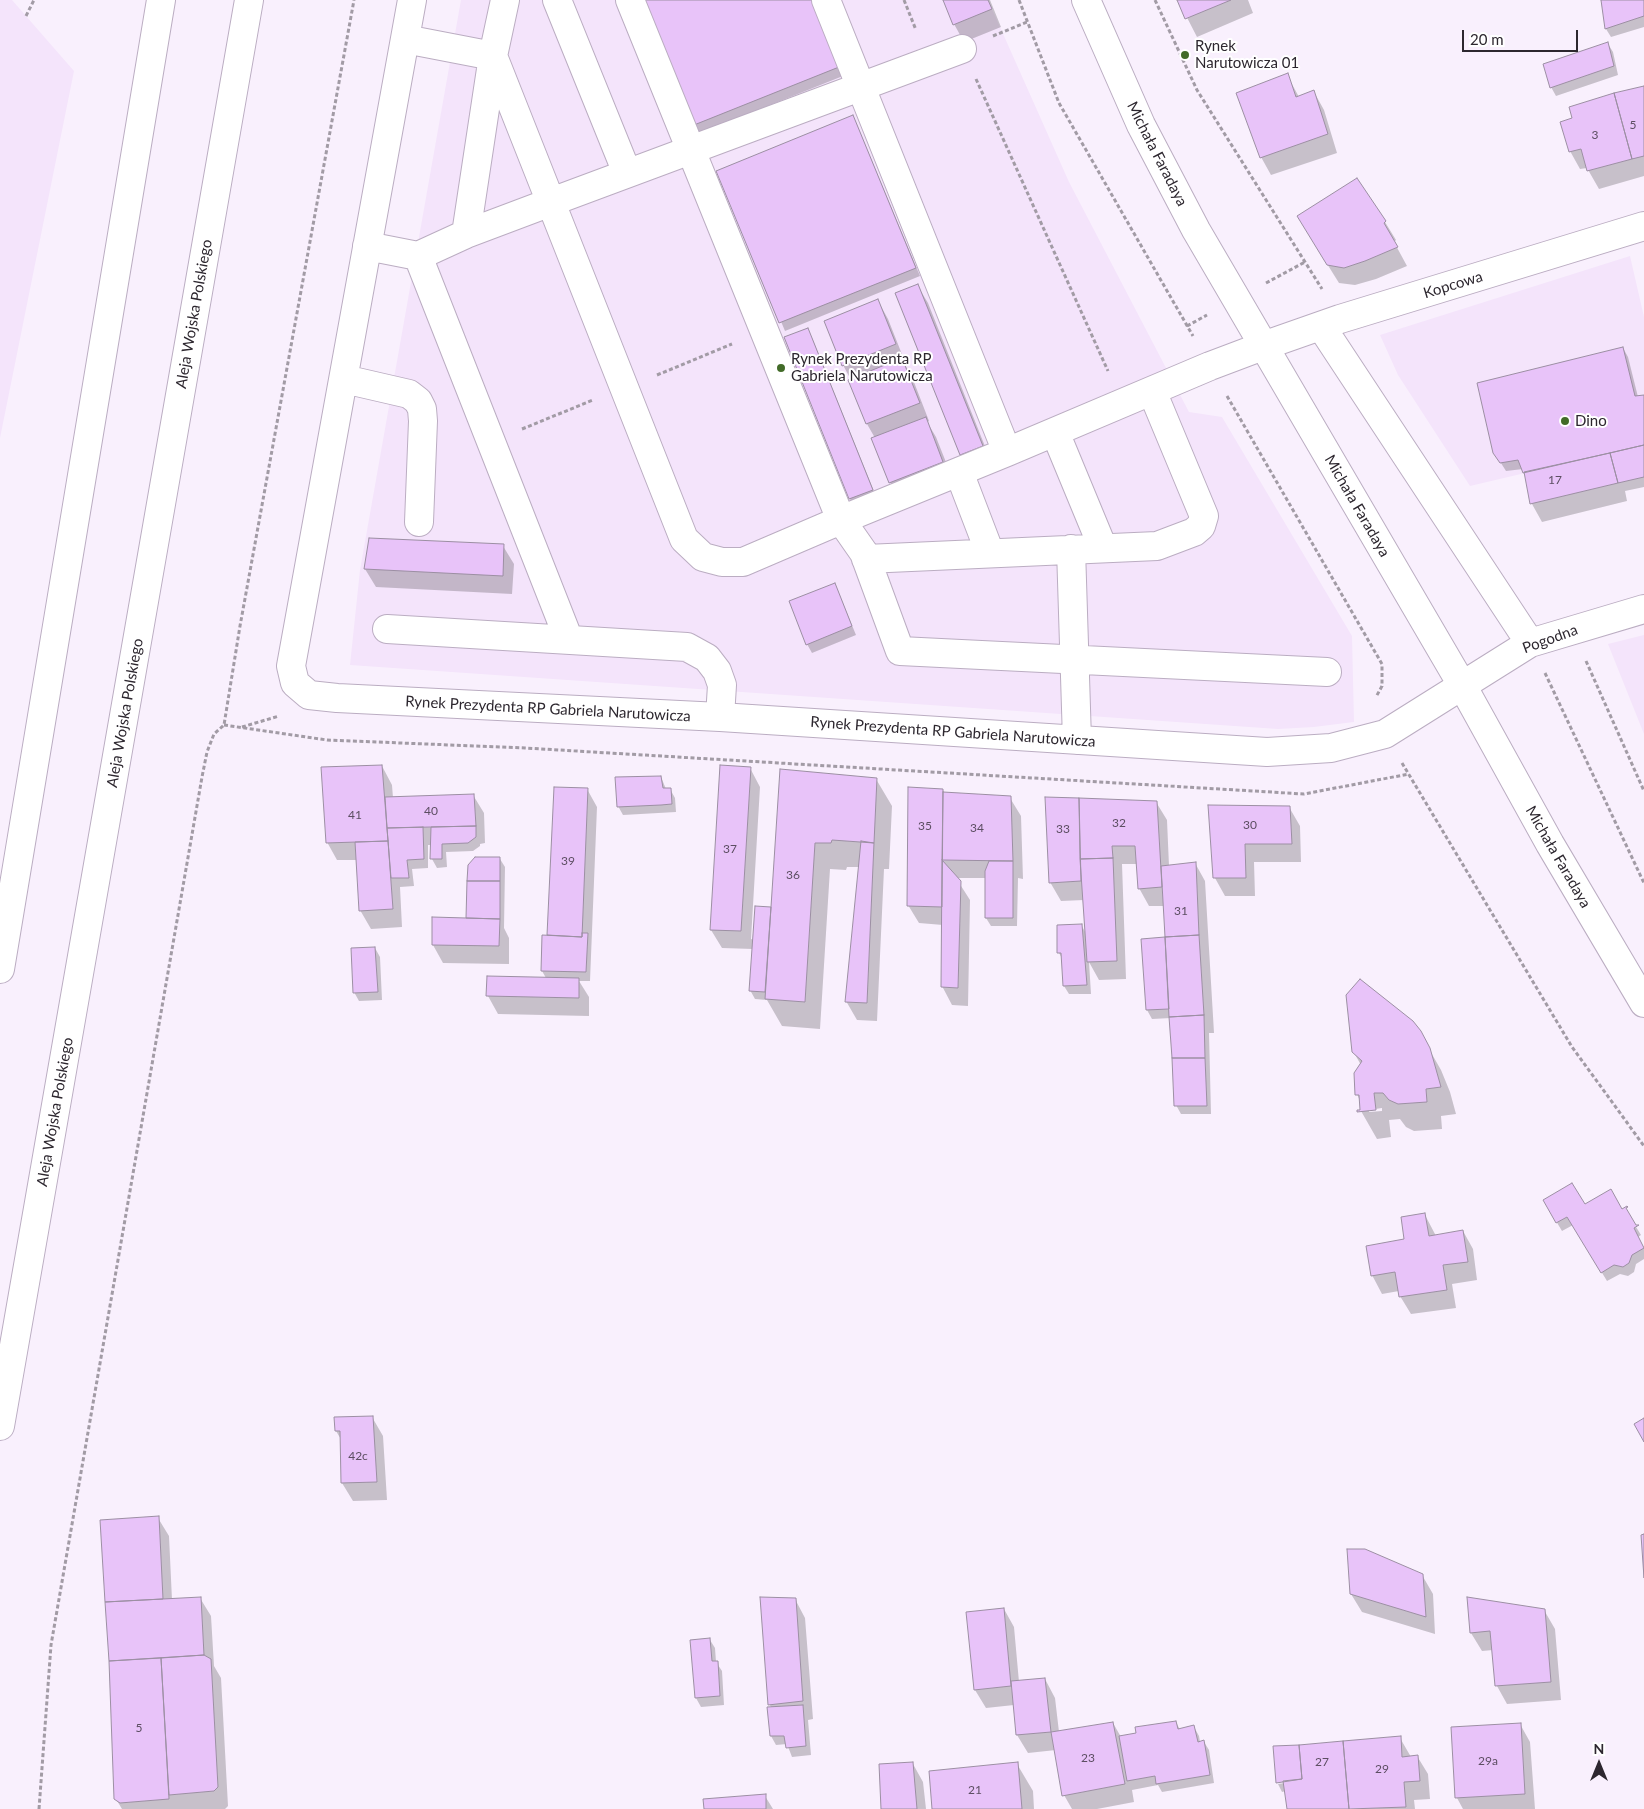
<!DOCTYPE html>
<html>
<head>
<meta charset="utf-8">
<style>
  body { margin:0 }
  #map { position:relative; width:1644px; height:1809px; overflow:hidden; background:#f9f0fd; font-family:Lato,sans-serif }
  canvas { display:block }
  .north { position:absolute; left:1574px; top:1739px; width:50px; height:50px; -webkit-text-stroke:4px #fff; paint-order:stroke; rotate:0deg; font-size:14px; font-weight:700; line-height:20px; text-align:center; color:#2d272f }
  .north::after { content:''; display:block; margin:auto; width:18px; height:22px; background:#2d272f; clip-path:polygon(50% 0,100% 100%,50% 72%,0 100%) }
  .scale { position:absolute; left:1462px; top:30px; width:116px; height:22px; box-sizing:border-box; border:2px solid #2d272f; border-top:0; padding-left:6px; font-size:15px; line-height:18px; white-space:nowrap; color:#2d272f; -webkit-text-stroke:4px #fff; paint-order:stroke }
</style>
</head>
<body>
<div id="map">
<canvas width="1644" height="1809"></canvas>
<div class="north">N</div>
<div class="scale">20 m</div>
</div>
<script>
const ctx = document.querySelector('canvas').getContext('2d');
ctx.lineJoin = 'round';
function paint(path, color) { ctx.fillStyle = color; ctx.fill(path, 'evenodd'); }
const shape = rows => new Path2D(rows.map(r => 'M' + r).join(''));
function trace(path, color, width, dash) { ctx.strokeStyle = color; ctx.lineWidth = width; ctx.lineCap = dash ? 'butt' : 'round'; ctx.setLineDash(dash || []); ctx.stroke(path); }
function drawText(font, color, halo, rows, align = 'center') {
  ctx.font = font + ' Lato,sans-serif'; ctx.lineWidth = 4; ctx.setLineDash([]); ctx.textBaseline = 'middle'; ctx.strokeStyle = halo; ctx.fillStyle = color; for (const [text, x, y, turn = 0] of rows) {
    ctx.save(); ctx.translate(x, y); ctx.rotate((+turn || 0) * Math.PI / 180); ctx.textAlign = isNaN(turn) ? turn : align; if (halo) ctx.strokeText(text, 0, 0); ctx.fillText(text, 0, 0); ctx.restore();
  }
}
const built = shape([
  [0,0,12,0,74,71,0,438],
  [461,0,988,0,1069,182,1189,412,1222,417,1352,636,1354,722,1314,727,1278,729,350,665,360,570],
  [1630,256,1644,317,1644,445,1470,486,1398,375,1380,335],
  [1644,635,1644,734,1608,644]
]);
const shadow = shape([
  [644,0,812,0,843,76,700,133,695,125],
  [944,0,990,0,1001,27,964,42,954,24],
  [1178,0,1248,0,1253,13,1197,37],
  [1606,0,1644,0,1644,27,1611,37,1606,29,1602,1],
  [1608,44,1613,52,1618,75,1556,96,1551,87],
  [1287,75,1299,97,1314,92,1324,110,1337,153,1271,175,1261,157],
  [1644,88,1644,176,1599,189,1587,168,1580,169,1570,151],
  [853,116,920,276,785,331,718,171],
  [1357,180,1385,222,1396,240,1394,242,1407,266,1376,279,1355,285,1339,283,1309,235],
  [917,285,928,303,992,464,971,472,961,454],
  [878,301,888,319,905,362,904,363,912,377,929,421,927,422,936,437,953,480,901,501,891,483,873,439,875,438,867,424,851,380,843,365],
  [786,338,812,338,877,499,855,508,850,499],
  [1623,348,1628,357,1638,397,1644,396,1644,487,1625,491,1627,501,1542,522,1532,504,1526,476,1523,469,1506,471,1494,452],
  [503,546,514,564,512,594,376,587,365,569],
  [835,584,856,635,812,653,807,644],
  [382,766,392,785,393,798,473,795,484,813,485,843,480,844,480,846,473,851,446,852,447,867,437,868,432,859,432,845,428,845,428,868,412,869,414,886,400,887,402,927,371,929,360,910,357,860,337,860,327,842],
  [750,768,760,787,751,939,754,940,770,909,772,911,782,770,876,779,892,806,889,869,884,869,877,1021,857,1020,846,1001,860,867,847,867,846,870,830,869,820,1029,782,1026,767,1000,755,999,750,990,753,949,722,948,711,930],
  [661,777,666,789,670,789,675,798,676,812,623,815,618,806],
  [587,789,597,807,590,981,579,981,589,997,589,1016,498,1014,488,996,488,978,546,978,542,971,550,937,548,934],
  [943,790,945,794,1010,798,1021,816,1023,879,1018,878,1017,926,991,926,986,918,986,878,956,878,970,900,968,1006,952,1005,942,986,943,925,919,923,908,905],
  [1156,802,1167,820,1169,866,1195,863,1205,881,1214,1033,1209,1033,1211,1114,1181,1114,1176,1105,1171,1018,1152,1019,1147,1010,1166,939,1164,906,1149,906,1139,888,1138,864,1122,864,1126,979,1099,980,1089,962,1091,994,1069,994,1064,986,1063,960,1059,953,1081,925,1086,933,1084,900,1061,901,1050,882],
  [1210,806,1289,807,1300,826,1301,862,1254,862,1255,896,1225,896,1215,878],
  [500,859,505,867,504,928,509,938,509,964,443,963,433,945,467,919,469,865],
  [375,948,380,957,382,1000,359,1001,354,992],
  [1425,1042,1441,1070,1450,1092,1456,1114,1441,1116,1442,1129,1414,1131,1406,1127,1400,1119,1389,1120,1391,1137,1377,1139,1361,1111,1360,1101,1357,1094,1361,1065,1353,1051],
  [1382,1108,1382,1111,1369,1112,1369,1110],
  [1544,1201,1622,1211,1625,1209,1641,1235,1638,1237,1644,1248,1644,1259,1636,1264,1634,1272,1628,1276,1620,1274,1607,1281,1573,1225,1562,1231],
  [1425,1215,1436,1236,1463,1231,1473,1249,1477,1280,1452,1284,1456,1308,1411,1314,1400,1296,1399,1291,1382,1294,1372,1275,1406,1240],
  [372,1417,383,1436,387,1500,353,1501,342,1483,342,1441,336,1431],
  [158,1518,169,1536,172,1600,200,1598,211,1616,214,1666,221,1678,228,1806,225,1809,122,1809,116,1799,111,1661,101,1521],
  [1422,1575,1433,1594,1435,1634,1362,1612,1351,1594],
  [795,1599,805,1618,813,1719,808,1720,811,1755,792,1757,787,1744,776,1745,771,1736,769,1708,772,1708,769,1704],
  [1004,1609,1014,1627,1019,1682,1045,1679,1055,1698,1059,1732,1113,1723,1121,1737,1137,1734,1176,1722,1180,1730,1194,1727,1199,1736,1200,1742,1204,1742,1209,1750,1214,1783,1162,1792,1158,1785,1132,1790,1134,1802,1097,1809,1072,1809,1064,1795,1056,1750,1028,1753,1017,1735,1014,1705,986,1708,975,1690,967,1613],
  [1544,1610,1555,1629,1561,1700,1507,1704,1497,1686,1493,1650,1482,1651,1471,1633],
  [710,1640,715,1648,716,1662,722,1671,724,1705,701,1707,696,1698],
  [1520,1724,1530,1742,1535,1809,1463,1809,1457,1798],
  [1400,1738,1411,1757,1417,1756,1428,1774,1430,1799,1414,1800,1415,1809,1288,1809,1286,1791,1282,1792,1278,1784,1285,1783],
  [913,1764,923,1782,926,1809,883,1809],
  [1017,1764,1033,1791,1034,1809,933,1809],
  [765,1796,773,1809,705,1809]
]);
const building = shape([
  [643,0,812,0,839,67,694,125,643,0],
  [943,0,988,0,992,9,953,25,943,0],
  [1177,0,1231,0,1185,19,1177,0],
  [1601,0,1644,0,1644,16,1605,29,1601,0],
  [1608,42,1614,66,1550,88,1543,64,1608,42],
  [1288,73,1296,97,1314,90,1328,134,1260,158,1236,93,1288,73],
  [1644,86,1644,156,1632,159,1614,93,1644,86],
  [1614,93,1632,159,1587,171,1581,149,1569,152,1560,122,1572,118,1569,107,1614,93],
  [853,115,916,268,779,323,716,171,853,115],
  [1357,178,1386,221,1384,223,1398,247,1365,261,1344,268,1327,265,1297,216,1357,178],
  [918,284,983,446,960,455,895,293,918,284],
  [878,299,896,344,842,366,824,321,878,299],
  [808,328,873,490,849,499,784,337,808,328],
  [1623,347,1635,396,1644,395,1644,445,1523,473,1518,460,1500,463,1493,453,1477,383,1623,347],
  [902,358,920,403,866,424,848,380,902,358],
  [926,417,943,462,889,483,871,438,926,417],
  [1644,445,1644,477,1618,483,1610,453,1644,445],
  [1610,453,1618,483,1530,504,1524,472,1610,453],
  [369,538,504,544,503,576,364,569,369,538],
  [835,583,852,626,806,645,789,601,835,583],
  [382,765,388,841,326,843,321,767,382,765],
  [720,765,751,767,741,931,710,930,720,765],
  [780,769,877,778,874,843,832,840,831,843,815,843,805,1002,765,999,780,769],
  [661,776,663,788,671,788,672,804,661,805,617,807,615,777,661,776],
  [554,787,588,788,582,937,547,935,554,787],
  [908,787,943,789,942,907,907,906,908,787],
  [943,792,1011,796,1013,861,942,860,943,792],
  [474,794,476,826,387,828,385,797,474,794],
  [1045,797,1079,798,1081,881,1049,883,1045,797],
  [1079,798,1157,801,1162,887,1138,889,1135,846,1112,846,1113,858,1080,859,1079,798],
  [1208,805,1290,806,1292,844,1245,844,1246,878,1213,878,1208,805],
  [476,826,476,837,468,843,442,844,442,859,430,859,431,827,476,826],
  [423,827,424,859,407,860,409,878,391,878,387,828,423,827],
  [388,841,393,909,359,911,355,842,388,841],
  [861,841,874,843,867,1003,845,1002,861,841],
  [475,857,500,857,500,881,467,881,468,865,475,857],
  [1113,858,1117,961,1087,962,1080,859,1113,858],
  [942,860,961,881,958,988,941,987,942,860],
  [989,861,1013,861,1013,918,985,918,985,871,989,861],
  [1196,862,1199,935,1165,937,1161,866,1196,862],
  [467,881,500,881,500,919,466,918,467,881],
  [755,906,771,907,765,992,749,991,755,906],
  [432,917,500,919,499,946,432,945,432,917],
  [1082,924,1087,985,1063,986,1061,953,1057,953,1057,925,1082,924],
  [582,933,588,933,586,972,541,971,542,935,582,937,582,933],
  [1199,935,1204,1015,1169,1017,1165,937,1199,935],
  [1165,937,1169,1009,1146,1010,1141,939,1165,937],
  [375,947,378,992,353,993,351,948,375,947],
  [487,976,579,978,579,998,486,996,487,976],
  [1360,979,1413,1021,1421,1031,1430,1048,1441,1087,1426,1089,1427,1102,1398,1104,1389,1100,1383,1093,1374,1093,1376,1110,1357,1112,1357,1110,1360,1110,1359,1095,1355,1095,1354,1073,1362,1061,1352,1052,1346,995,1360,979],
  [1204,1015,1205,1058,1172,1058,1169,1017,1204,1015],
  [1172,1058,1205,1058,1207,1106,1174,1106,1172,1058],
  [1572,1183,1585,1204,1611,1189,1622,1209,1627,1206,1628,1207,1626,1208,1636,1225,1639,1225,1634,1228,1644,1248,1632,1255,1629,1263,1623,1267,1614,1265,1601,1273,1567,1217,1556,1223,1543,1200,1572,1183],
  [1425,1213,1429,1236,1463,1230,1468,1262,1443,1265,1447,1290,1399,1297,1395,1272,1371,1276,1366,1246,1404,1239,1401,1217,1425,1213],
  [373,1416,377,1482,341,1483,340,1431,335,1431,334,1417,373,1416],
  [1644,1418,1644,1442,1634,1424,1644,1418],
  [159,1516,163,1599,105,1602,100,1520,159,1516],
  [1644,1534,1644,1578,1641,1535,1644,1534],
  [1347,1549,1365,1549,1423,1574,1426,1617,1350,1594,1347,1549],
  [201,1597,204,1655,109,1661,105,1602,201,1597],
  [760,1597,796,1598,803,1701,768,1705,760,1597],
  [1467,1597,1545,1609,1551,1682,1495,1686,1490,1631,1470,1633,1467,1597],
  [1004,1608,1011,1686,974,1690,966,1612,1004,1608],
  [710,1638,712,1661,718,1661,720,1696,695,1698,690,1640,710,1638],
  [204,1655,211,1659,218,1787,214,1791,169,1795,161,1658,204,1655],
  [161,1658,169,1799,120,1803,114,1799,109,1661,161,1658],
  [1045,1678,1051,1732,1016,1735,1011,1681,1045,1678],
  [803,1705,806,1746,786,1748,784,1736,770,1736,767,1707,803,1705],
  [1176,1721,1178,1729,1194,1725,1198,1742,1204,1740,1210,1775,1156,1784,1155,1776,1127,1781,1119,1736,1136,1733,1135,1727,1176,1721],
  [1113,1722,1125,1784,1062,1796,1051,1732,1113,1722],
  [1521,1723,1525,1794,1455,1798,1451,1727,1521,1723],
  [1401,1736,1402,1757,1418,1755,1420,1781,1404,1782,1406,1807,1349,1809,1343,1741,1401,1736],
  [1343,1741,1349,1809,1287,1809,1283,1781,1302,1779,1299,1745,1343,1741],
  [1299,1745,1302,1779,1276,1783,1273,1746,1299,1745],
  [913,1762,917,1809,881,1809,879,1764,913,1762],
  [1018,1762,1022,1809,932,1809,929,1771,1018,1762],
  [766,1794,766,1809,704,1809,703,1799,766,1794]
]);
const path = shape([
  [904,0,916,30],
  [1019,0,1059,103,1193,336],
  [1155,0,1197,90,1322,289],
  [26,16,34,0],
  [993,36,1027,22],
  [976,79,1108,371],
  [1266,283,1305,262],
  [1187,326,1207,315],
  [657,375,732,344],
  [1227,396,1382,664,1382,686,1376,697],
  [522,429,593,400],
  [1586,661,1644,791],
  [1545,673,1644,883],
  [224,725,327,740,525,748,1304,794,1409,774],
  [242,727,279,716],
  [1402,763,1572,1047,1644,1146],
  [39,1809,51,1645,202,777,207,752,214,734,224,725,240,626,354,0]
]);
const minor = shape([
  [412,0,291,666,295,683,309,695,337,698,720,717,1267,752,1331,748,1385,734,1530,643,1644,609],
  [505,0,493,56,684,539,703,557,722,562,743,562,841,520,1007,452,1210,366,1263,346,1340,319,1644,226],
  [557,0,627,173],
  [630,0,841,520,864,553,900,651,1327,672],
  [826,0,1007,452],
  [1086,0,1141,125,1196,230,1462,685,1550,844,1644,1003],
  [405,39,493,56,466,234],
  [367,246,418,256],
  [1321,326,1530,643],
  [344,379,409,394,418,401,422,409,423,421,419,522],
  [1055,432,1103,548],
  [959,472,990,553],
  [1071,549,1077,740],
  [866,559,1157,546,1194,532,1201,526,1204,516,1152,391],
  [387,629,687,647,707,658,717,671,722,685,720,717],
  [569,640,418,256,466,234,551,202,962,49]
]);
const major = shape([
  [0,969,161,0],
  [0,1426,249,0]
]);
const markers = [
  [1185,55,5,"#426b28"],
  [781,368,5,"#426b28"],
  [1565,421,5,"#426b28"]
];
const numberNames = [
  ["5",1633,125],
  ["3",1595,135],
  ["17",1555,480],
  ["40",431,811],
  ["41",355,815],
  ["32",1119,823],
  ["30",1250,825],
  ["35",925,826],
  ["34",977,828],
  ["33",1063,829],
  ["37",730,849],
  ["39",568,861],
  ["36",793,875],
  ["31",1181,911],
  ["42c",358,1456],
  ["5",139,1728],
  ["23",1088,1758],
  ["29a",1488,1761],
  ["27",1322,1762],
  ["29",1382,1769],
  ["21",975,1790]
];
const poiNames = [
  ["Rynek",1195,46],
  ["Narutowicza 01",1195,63],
  ["Rynek Prezydenta RP",791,359],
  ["Gabriela Narutowicza",791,376],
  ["Dino",1575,421]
];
const streetNames = [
  ["Michała Faradaya",1157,154,63],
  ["Kopcowa",1453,285,-17],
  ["Aleja Wojska Polskiego",194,314,-80],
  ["Michała Faradaya",1357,506,60],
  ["Pogodna",1550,639,-20],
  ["Rynek Prezydenta RP Gabriela Narutowicza",548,709,3],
  ["Aleja Wojska Polskiego",125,713,-80],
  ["Rynek Prezydenta RP Gabriela Narutowicza",953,732,4],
  ["Michała Faradaya",1558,857,60],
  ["Aleja Wojska Polskiego",55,1112,-80]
];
paint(built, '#f4e4fb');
paint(shadow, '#0003');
paint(building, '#e8c3f9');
trace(building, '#9c8fa3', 1);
trace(minor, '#bbadc2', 30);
trace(major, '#bbadc2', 30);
trace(path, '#a29ba5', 3, [4, 2.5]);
trace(minor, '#fff', 28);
trace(major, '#fff', 28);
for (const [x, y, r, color] of markers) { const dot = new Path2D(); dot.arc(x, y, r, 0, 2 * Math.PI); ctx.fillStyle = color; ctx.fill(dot); trace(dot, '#fff', 2); }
drawText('12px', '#5c4e62', null, numberNames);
drawText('15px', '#2d272f', '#fff', poiNames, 'left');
drawText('15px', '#2d272f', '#fff', streetNames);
</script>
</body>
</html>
